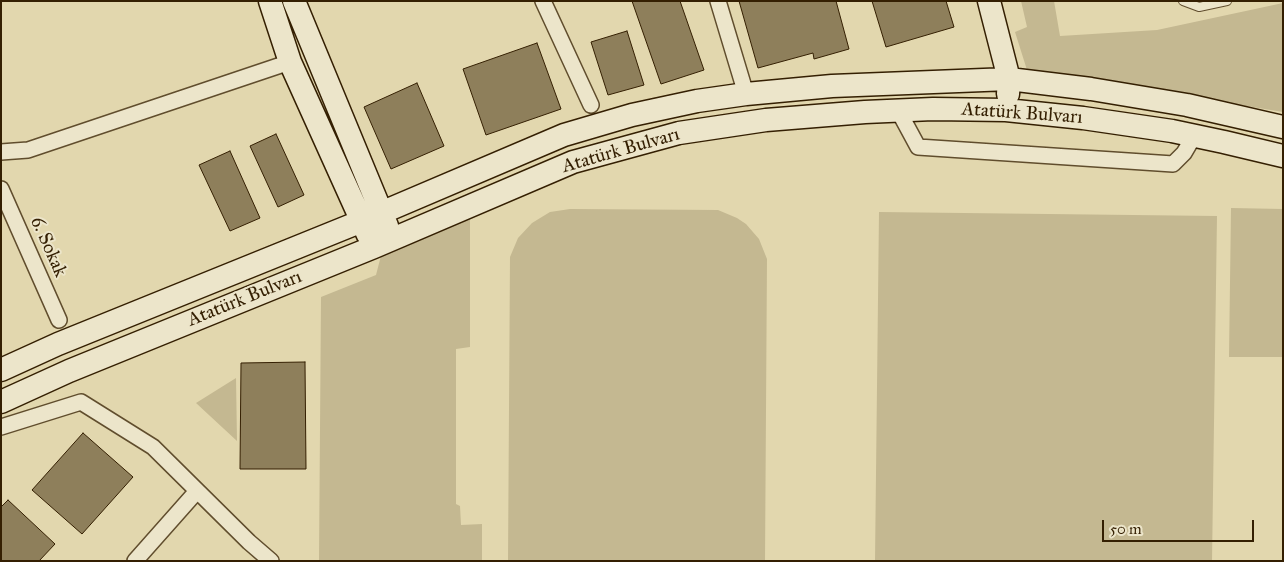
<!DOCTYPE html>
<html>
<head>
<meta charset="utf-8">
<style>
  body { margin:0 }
  #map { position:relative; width:1284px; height:562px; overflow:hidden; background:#e2d7ae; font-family:"IM FELL Great Primer",serif }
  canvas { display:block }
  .frame { position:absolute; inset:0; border:2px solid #341f02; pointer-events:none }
  .scale { position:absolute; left:1102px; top:520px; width:152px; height:22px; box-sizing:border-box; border:2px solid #341f02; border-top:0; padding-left:6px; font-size:15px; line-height:18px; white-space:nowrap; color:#341f02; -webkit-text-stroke:4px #ece5ca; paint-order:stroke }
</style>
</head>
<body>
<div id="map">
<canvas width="1284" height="562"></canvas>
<div class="frame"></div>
<div class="scale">50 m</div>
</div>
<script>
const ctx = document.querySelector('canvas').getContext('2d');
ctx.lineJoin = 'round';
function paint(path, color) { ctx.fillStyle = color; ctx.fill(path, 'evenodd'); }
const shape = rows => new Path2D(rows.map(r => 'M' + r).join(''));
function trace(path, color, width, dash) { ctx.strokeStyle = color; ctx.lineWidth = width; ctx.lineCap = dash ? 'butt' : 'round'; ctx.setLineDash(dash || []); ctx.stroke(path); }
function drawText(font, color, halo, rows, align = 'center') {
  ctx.font = font + ' "IM FELL Great Primer",serif'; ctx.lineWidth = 4; ctx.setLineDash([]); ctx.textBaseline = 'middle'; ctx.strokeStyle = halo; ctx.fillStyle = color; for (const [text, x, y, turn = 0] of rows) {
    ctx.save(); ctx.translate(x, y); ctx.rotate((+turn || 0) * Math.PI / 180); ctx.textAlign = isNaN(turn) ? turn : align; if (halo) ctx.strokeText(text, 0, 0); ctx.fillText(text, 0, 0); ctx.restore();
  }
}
const green = shape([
  [1021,1,1054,1,1060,36,1157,30,1283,3,1283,112,1027,70,1015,32,1027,27],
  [1231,208,1283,209,1283,357,1229,357],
  [570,209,718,210,737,218,746,224,759,239,767,259,765,561,508,561,510,257,518,238,532,223,550,212],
  [470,211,470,347,456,349,456,504,460,506,461,525,482,524,482,561,319,561,321,297,376,275,383,248],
  [879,212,1217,216,1212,561,875,561],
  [236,378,237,441,196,403]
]);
const building = shape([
  [632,1,680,1,704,70,661,84,632,1],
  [739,1,836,1,849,49,814,59,813,53,758,68,739,1],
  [872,1,946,1,954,27,886,47,872,1],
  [627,31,644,85,608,95,591,42,627,31],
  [537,43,561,109,486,135,463,69,537,43],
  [417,83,444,146,391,169,364,107,417,83],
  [276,134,304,195,278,207,250,146,276,134],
  [230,151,260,218,230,231,199,165,230,151],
  [305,362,306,469,240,469,241,363,305,362],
  [83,433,133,477,82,534,32,490,83,433],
  [8,500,55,544,39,561,1,561,1,507,8,500]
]);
const lane = shape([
  [1183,1,1199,7,1227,1]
]);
const street = shape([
  [543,1,591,105],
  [718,1,746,94],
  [898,110,918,147,1173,164,1184,153,1194,136],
  [1,152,28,150,290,62],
  [1,189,59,320],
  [1,427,81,402,153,447,249,542,271,561],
  [135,561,197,491]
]);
const secondary = shape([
  [270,1,290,62,368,235],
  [294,1,387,226],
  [989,1,1009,79,1008,94],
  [1,370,58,344,362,221,564,135,632,115,697,101,746,94,832,86,1009,79,1091,89,1187,105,1283,127],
  [1,402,69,371,374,247,573,162,679,133,766,120,865,112,933,109,1006,110,1083,118,1172,131,1224,142,1283,156]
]);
const streetNames = [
  ["Atatürk Bulvarı",1022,114,4],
  ["Atatürk Bulvarı",621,151,-16],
  ["6. Sokak",48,247,66],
  ["Atatürk Bulvarı",245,299,-22]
];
paint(green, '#c4b891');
paint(building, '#8e7f5b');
trace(building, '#341f02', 1);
trace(lane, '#604d2d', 10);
trace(street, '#604d2d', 18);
trace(secondary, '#341f02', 25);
trace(lane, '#ece5ca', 8);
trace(street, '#ece5ca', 15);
trace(secondary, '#ece5ca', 22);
drawText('19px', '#341f02', '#ece5ca', streetNames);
</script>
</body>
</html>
